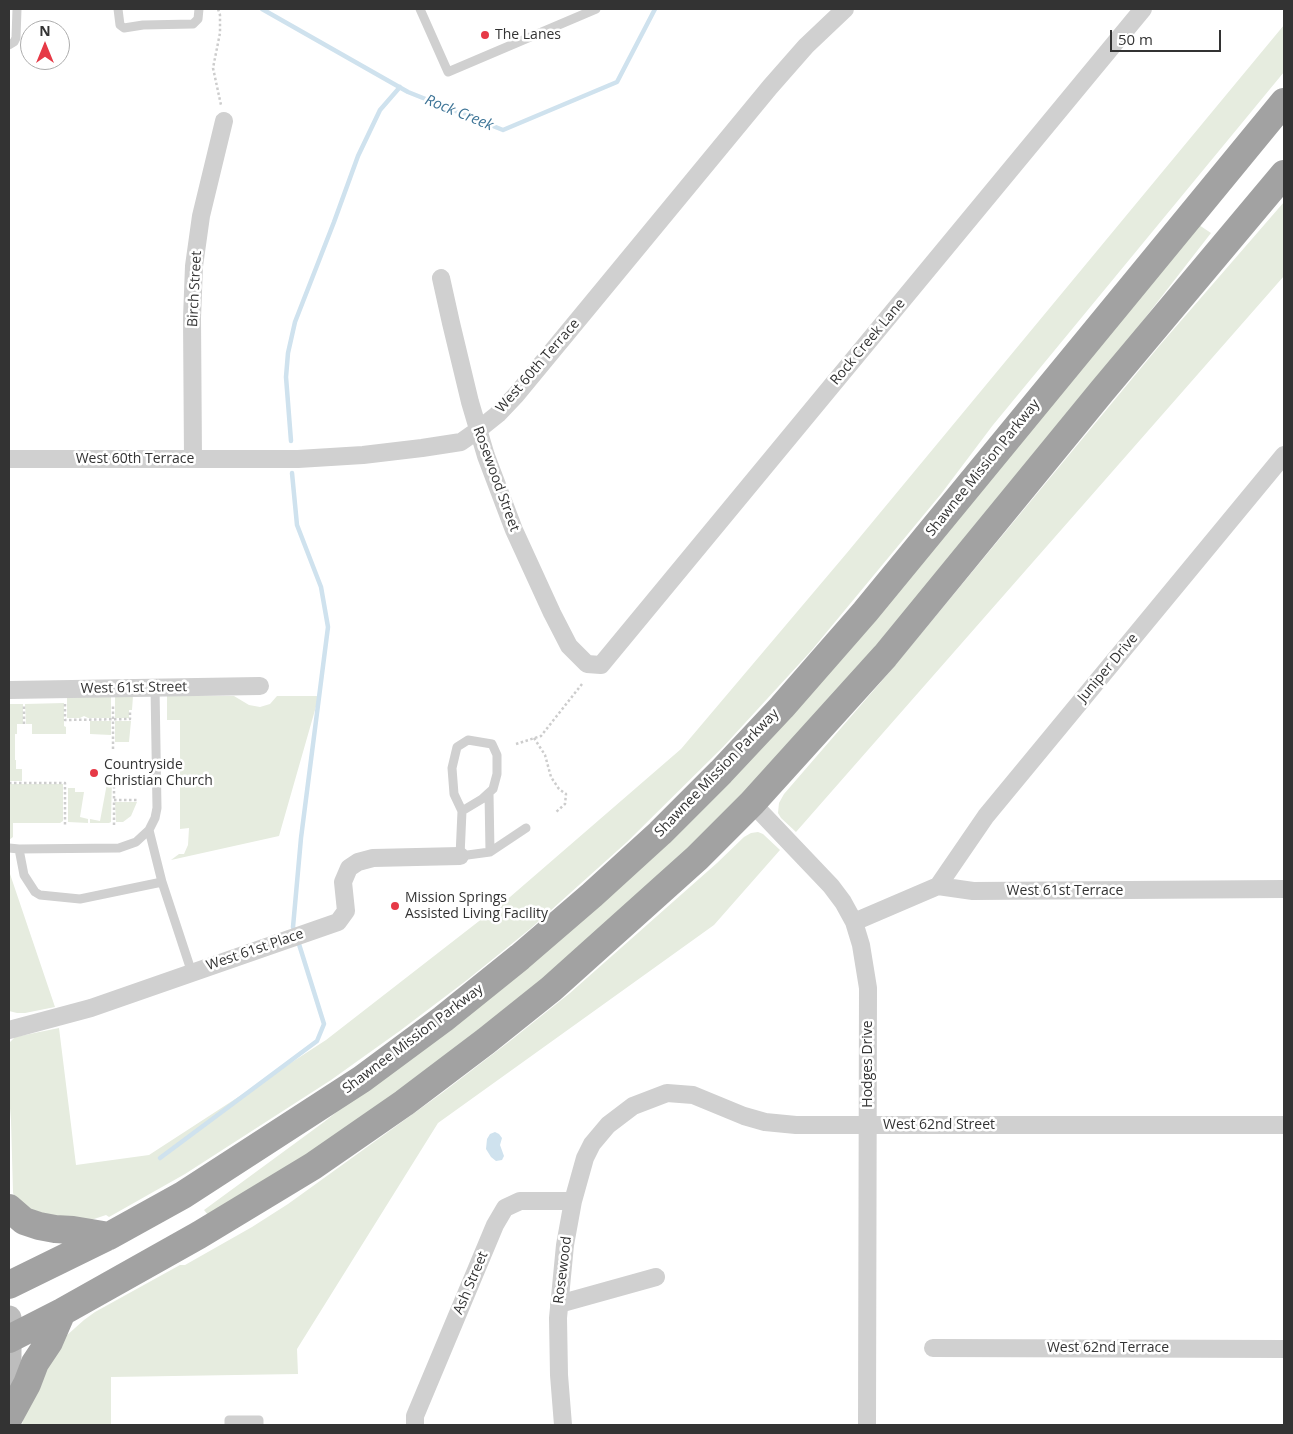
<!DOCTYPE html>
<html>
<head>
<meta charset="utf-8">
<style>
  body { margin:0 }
  #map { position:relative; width:1293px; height:1434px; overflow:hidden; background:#fff; font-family:"Open Sans",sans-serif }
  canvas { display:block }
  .frame { position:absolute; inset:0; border:10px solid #333; pointer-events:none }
  .north { position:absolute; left:20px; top:20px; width:50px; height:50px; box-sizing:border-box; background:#fff; border:1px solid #adadad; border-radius:50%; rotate:0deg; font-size:14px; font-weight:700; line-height:20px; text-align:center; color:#333 }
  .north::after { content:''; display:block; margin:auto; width:18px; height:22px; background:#e63946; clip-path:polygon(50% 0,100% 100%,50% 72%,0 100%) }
  .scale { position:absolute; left:1110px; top:30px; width:111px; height:22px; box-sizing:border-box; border:2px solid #333; border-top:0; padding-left:6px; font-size:15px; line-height:18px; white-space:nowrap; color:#333; -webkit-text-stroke:4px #fff; paint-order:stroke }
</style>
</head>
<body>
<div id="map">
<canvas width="1293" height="1434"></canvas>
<div class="frame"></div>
<div class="north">N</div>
<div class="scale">50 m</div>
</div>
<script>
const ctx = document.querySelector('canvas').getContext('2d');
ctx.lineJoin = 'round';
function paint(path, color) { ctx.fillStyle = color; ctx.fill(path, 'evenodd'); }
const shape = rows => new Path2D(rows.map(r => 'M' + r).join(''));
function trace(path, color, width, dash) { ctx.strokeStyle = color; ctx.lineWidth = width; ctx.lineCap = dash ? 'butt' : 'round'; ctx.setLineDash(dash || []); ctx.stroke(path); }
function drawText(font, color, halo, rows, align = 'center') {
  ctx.font = font + ' "Open Sans",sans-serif'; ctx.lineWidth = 5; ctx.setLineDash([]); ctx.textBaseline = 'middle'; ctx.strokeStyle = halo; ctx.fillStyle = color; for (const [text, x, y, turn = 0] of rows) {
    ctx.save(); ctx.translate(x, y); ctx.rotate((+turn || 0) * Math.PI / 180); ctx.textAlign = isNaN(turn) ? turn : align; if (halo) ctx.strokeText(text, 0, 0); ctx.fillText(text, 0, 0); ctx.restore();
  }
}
const green = shape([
  [1284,25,1284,72,993,425,941,494,811,651,723,747,627,842,530,929,467,980,401,1030,331,1080,185,1174,109,1217,106,1215,91,1220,37,1215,16,1199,13,1193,11,1120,9,1096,9,1043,15,1037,59,1028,76,1165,149,1155,326,1040,510,897,681,749,846,554],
  [1284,202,1284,276,796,832,781,818,778,813,779,803,784,794,886,676,1160,345],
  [1199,225,1211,233,1114,358,851,676,750,786,686,851,510,1008,401,1090,291,1165,208,1215,204,1210,324,1122,607,898],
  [67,696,111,696,111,718,88,718,84,716,80,718,67,718],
  [115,696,133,696,132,710,129,710,129,718,115,718],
  [167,696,234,696,249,705,260,707,270,704,277,696,319,696,279,836,171,860,179,854,184,854,188,845,189,828,180,829,180,720,167,720],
  [64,703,64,726,66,727,66,734,32,734,32,724,26,724,25,704],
  [9,704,23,704,23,724,17,724,17,734,15,734,15,760,16,760,16,769,22,769,22,781,9,781],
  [90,721,111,721,111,735,90,734],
  [115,721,131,721,129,742,115,742],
  [108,778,112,778,111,822,109,823,90,823,90,819,100,821],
  [9,784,63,784,63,821,60,823,13,823,13,837,9,840],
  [68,788,75,788,75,792,84,792,80,817,88,819,88,823,68,822],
  [115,802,137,802,131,816,123,822,116,822],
  [758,832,763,834,780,850,714,925,438,1123,297,1349,298,1374,111,1377,111,1425,22,1425,24,1413,57,1344,84,1320,95,1312,180,1265,185,1265,252,1227,288,1204,442,1093,510,1041,570,993,717,863,744,837,751,833],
  [9,871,55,1007,25,1013,17,1013,9,1011]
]);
const water = shape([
  [495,1132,499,1134,502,1138,500,1145,504,1156,502,1160,496,1161,491,1157,486,1149,487,1139,490,1134]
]);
const stream = shape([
  [262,9,408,92,503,130,617,82,655,9],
  [291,441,286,377,288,353,295,322,334,222,358,156,380,110,400,87],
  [292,473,297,525,321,587,328,627,301,838,293,927,296,934],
  [160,1158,317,1041,324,1024,298,941]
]);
const path = shape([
  [218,9,220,15,220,33,213,68,221,105],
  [65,704,65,720,130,719,130,711],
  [24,724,24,705],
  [534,738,545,755,551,777,559,789,566,794,565,804,555,813],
  [516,744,541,736,582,684],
  [113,749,113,705],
  [114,776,114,800],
  [9,783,65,783,65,825],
  [114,825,114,800,139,800]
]);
const service = shape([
  [118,9,120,25,124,28,143,25,193,24,198,19,199,9],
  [420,9,448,72,596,9],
  [9,45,14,42,16,38,17,9],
  [489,793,490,852],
  [462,811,482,799,493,789,497,774,497,755,492,744,468,740,457,747,452,768,454,794,462,811,460,856,490,852,526,828],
  [149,830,162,882],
  [9,848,19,849,24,875,35,892,40,895,80,899,162,882,192,973],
  [19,849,119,848,136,842,149,830,155,818,157,808,155,687],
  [229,1425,229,1420,259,1420,259,1425]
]);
const minor = shape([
  [441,278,451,323,470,402,486,456,514,530,552,613,569,646,587,664,601,665,1143,9],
  [9,459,298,459,363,455,422,448,461,442,478,430,498,414,516,395,770,87,806,46,845,9],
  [193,459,192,318,194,266,201,216,224,121],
  [9,690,260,686],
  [752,803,831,886,843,902,854,922,861,945,868,988,867,1425],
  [938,886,986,816,1284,455],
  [854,922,938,886,973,891,1284,889],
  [9,1030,91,1008,338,922,346,911,343,882,349,868,358,862,373,858,460,856],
  [559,1304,656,1277],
  [933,1348,1284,1349],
  [415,1425,415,1416,495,1225,505,1208,520,1201,573,1201],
  [563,1425,559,1375,558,1318,565,1245,573,1201,585,1158,592,1144,608,1125,633,1106,667,1093,693,1095,744,1116,765,1122,796,1125,1284,1125]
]);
const secondary = shape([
  [9,1318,9,1421]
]);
const trunk = shape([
  [9,1208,24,1221,39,1226,55,1229,73,1230,109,1236],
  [9,1285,109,1236,183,1195,362,1079,443,1019,520,957,592,895,660,833,721,772,782,707,865,612,1284,102],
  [9,1339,62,1312,199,1235,313,1166,404,1103,486,1041,551,989,697,858,752,803,885,656,1102,391,1284,174],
  [9,1417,27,1384,35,1363,49,1342,62,1312]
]);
const markers = [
  [485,35,5,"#e63946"],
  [94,773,5,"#e63946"],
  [395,906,5,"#e63946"]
];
const poiNames = [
  ["The Lanes",495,35],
  ["Countryside",104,765],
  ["Christian Church",104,781],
  ["Mission Springs",405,898],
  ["Assisted Living Facility",405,914]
];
const streetNames = [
  ["Birch Street",195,289,-87],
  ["Rock Creek Lane",868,342,-50],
  ["West 60th Terrace",538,366,-49],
  ["West 60th Terrace",135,459],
  ["Shawnee Mission Parkway",983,468,-51],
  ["Rosewood Street",496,479,70],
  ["Juniper Drive",1108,668,-50],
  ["West 61st Street",134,688,-1],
  ["Shawnee Mission Parkway",717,773,-46],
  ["West 61st Terrace",1065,891],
  ["West 61st Place",255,950,-19],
  ["Shawnee Mission Parkway",413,1039,-37],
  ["Hodges Drive",868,1064,-90],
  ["West 62nd Street",939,1125],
  ["Rosewood",563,1270,-83],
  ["Ash Street",471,1283,-67],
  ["West 62nd Terrace",1108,1348]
];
const waterNames = [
  ["Rock Creek",459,113,22]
];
paint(green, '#e6ecdf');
paint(water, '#cfe2ee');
trace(stream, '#cfe2ee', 4.5);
trace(path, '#cdcdcd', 2.5, [2.5, 2.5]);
trace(service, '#d0d0d0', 9);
trace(minor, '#d0d0d0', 18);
trace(secondary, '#bdbdbd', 25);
trace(trunk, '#a2a2a2', 28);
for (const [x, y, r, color] of markers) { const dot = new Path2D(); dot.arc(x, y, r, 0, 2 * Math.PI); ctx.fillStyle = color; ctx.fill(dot); trace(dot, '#fff', 2); }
drawText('14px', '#333', '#fff', poiNames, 'left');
drawText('14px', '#333', '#fff', streetNames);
drawText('italic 15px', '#3f7597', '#fff', waterNames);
</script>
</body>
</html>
